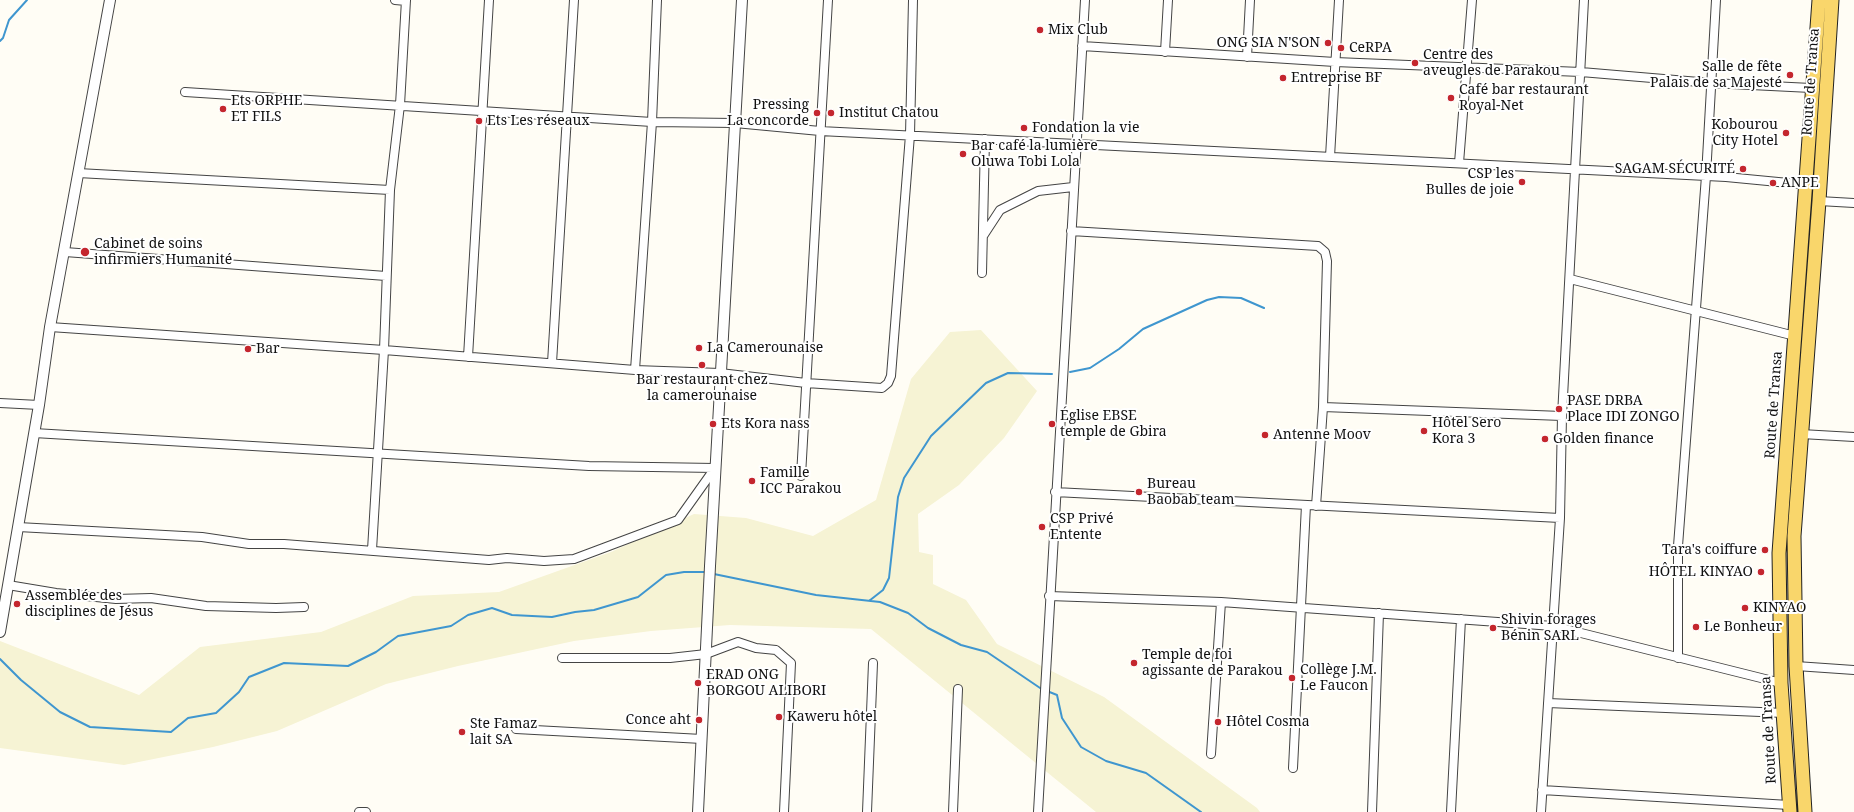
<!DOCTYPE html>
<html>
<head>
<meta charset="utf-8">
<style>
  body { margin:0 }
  canvas { display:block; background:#fffdf5 }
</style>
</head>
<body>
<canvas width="1854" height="812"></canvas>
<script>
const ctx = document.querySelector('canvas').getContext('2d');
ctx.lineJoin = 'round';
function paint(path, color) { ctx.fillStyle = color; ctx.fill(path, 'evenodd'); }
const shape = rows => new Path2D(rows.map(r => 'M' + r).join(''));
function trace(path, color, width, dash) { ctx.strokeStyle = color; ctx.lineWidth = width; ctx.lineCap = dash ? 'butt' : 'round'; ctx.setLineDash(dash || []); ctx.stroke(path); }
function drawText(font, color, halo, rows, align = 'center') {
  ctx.font = font + ' "Noto Serif",serif'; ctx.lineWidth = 4; ctx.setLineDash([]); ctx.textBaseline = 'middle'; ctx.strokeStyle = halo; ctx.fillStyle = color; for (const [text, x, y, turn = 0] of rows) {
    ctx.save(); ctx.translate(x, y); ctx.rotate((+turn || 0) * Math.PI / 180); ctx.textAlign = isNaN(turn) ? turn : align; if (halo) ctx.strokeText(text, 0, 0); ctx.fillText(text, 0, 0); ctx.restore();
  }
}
const farmland = shape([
  [981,330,1037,391,1004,438,959,485,918,514,919,552,933,555,933,584,966,600,997,644,1104,697,1257,808,1260,812,1096,812,871,629,730,625,651,631,574,641,458,666,386,684,277,731,213,747,124,765,0,748,0,641,139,695,200,647,321,632,413,596,499,592,611,552,694,514,746,518,813,536,876,500,911,379,950,332]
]);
const stream = shape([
  [0,41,3,38,9,20,27,0],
  [1070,372,1090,368,1119,349,1143,329,1207,300,1219,297,1241,298,1264,308],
  [714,574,816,595,880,602,908,613,928,628,961,645,987,652,1043,690],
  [869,601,883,590,889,578,898,497,904,478,931,436,986,383,1008,373,1052,374],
  [0,659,21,680,60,712,90,727,171,732,188,718,216,713,239,692,249,677,284,663,348,666,376,652,398,636,451,626,468,615,492,608,512,615,552,617,575,612,594,610,638,597,666,575,684,572,706,572],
  [1047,691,1057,695,1062,718,1081,747,1106,761,1146,773,1201,812]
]);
const minor = shape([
  [395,0,406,1],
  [1082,46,1335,62,1581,72,1711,83,1811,88],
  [1165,52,1168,0],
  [1247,57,1250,0],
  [185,92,652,122,735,123,820,131,1726,177,1820,186],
  [1330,157,1339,0],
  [1459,163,1472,0],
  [78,173,390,190],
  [1819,201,1854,203],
  [1071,231,1318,246,1325,252,1327,261,1323,407,1316,506],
  [983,236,1000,210,1038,191,1073,187],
  [65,252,386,276],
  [982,273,985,139],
  [1570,279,1795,336],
  [50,327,384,350,635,370,720,373,806,383,882,388,888,383,891,376,910,135,913,0],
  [468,357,489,0],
  [552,363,574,0],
  [635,370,652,122,657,0],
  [0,403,39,405],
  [1323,407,1562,416],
  [34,433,589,466,715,468],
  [1801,434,1854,437],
  [801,476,828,0],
  [1055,492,1560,518],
  [18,527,202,537,249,544,284,544,489,560,507,558,544,561,574,559,678,520,715,468],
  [372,550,384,350,390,190,400,105,406,0],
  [8,585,56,593,116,599,151,598,206,606,276,608,304,607],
  [1049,596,1221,602,1553,626,1781,683],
  [562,658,670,658,706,654,738,642,756,648,776,650,791,663,784,812],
  [1678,658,1678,546,1706,176,1716,0],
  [1796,666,1854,670],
  [1548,703,1784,713],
  [516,729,702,739],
  [1211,754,1221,602],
  [1293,768,1306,505],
  [1542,790,1789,805],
  [359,812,366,812],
  [867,812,873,663],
  [953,812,958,689],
  [1038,812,1085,0],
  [1372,812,1379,613],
  [1451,812,1461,619],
  [1541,812,1560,518,1562,416,1584,0]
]);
const tertiary = shape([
  [0,632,39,405,50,327,110,0],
  [698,812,710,566,742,0]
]);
const primary = shape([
  [1790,812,1781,683,1779,553,1819,0],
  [1805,812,1796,666,1794,536,1819,201,1832,0]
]);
const markers = [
  [1040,30,4,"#c4262e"],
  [1328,43,4,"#c4262e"],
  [1341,48,4,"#c4262e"],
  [1415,63,4,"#c4262e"],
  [1790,75,4,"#c4262e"],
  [1283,78,4,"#c4262e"],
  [1451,98,4,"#c4262e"],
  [223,109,4,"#c4262e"],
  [817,113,4,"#c4262e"],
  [831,113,4,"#c4262e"],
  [479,121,4,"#c4262e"],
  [1024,128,4,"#c4262e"],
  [1786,133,4,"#c4262e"],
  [963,154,4,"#c4262e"],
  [1743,169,4,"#c4262e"],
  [1522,182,4,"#c4262e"],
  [1773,183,4,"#c4262e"],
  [85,252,5,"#c4262e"],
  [699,348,4,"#c4262e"],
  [248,349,4,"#c4262e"],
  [702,365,4,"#c4262e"],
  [1559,409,4,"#c4262e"],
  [713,424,4,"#c4262e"],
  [1052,424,4,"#c4262e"],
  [1424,431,4,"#c4262e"],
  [1265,435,4,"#c4262e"],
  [1545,439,4,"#c4262e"],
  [752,481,4,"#c4262e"],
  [1139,492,4,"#c4262e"],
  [1042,527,4,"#c4262e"],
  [1765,550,4,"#c4262e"],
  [1761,572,4,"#c4262e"],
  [17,604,4,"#c4262e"],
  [1745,608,4,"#c4262e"],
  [1696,627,4,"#c4262e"],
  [1493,628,4,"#c4262e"],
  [1134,663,4,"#c4262e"],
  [1292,678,4,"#c4262e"],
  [698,683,4,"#c4262e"],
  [779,717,4,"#c4262e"],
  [699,720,4,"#c4262e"],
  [1218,722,4,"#c4262e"],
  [462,732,4,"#c4262e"]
];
const poiNames = [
  ["Mix Club",1048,30],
  ["ONG SIA N'SON",1320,43,"right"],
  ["CeRPA",1349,48],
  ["Centre des",1423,55],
  ["aveugles de Parakou",1423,71],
  ["Salle de fête",1782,67,"right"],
  ["Palais de sa Majesté",1782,83,"right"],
  ["Entreprise BF",1291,78],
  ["Café bar restaurant",1459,90],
  ["Royal-Net",1459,106],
  ["Ets ORPHE",231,101],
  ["ET FILS",231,117],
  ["Pressing",809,105,"right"],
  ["La concorde",809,121,"right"],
  ["Institut Chatou",839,113],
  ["Ets Les réseaux",487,121],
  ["Kobourou",1778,125,"right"],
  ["City Hotel",1778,141,"right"],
  ["Fondation la vie",1032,128],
  ["Bar café la lumière",971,146],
  ["Oluwa Tobi Lola",971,162],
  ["SAGAM SÉCURITÉ",1735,169,"right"],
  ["CSP les",1514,174,"right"],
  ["Bulles de joie",1514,190,"right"],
  ["ANPE",1781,183],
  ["Cabinet de soins",94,244],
  ["infirmiers Humanité",94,260],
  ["La Camerounaise",707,348],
  ["Bar",256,349],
  ["Bar restaurant chez",702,380,"center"],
  ["la camerounaise",702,396,"center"],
  ["PASE DRBA",1567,401],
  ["Place IDI ZONGO",1567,417],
  ["Église EBSE",1060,416],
  ["temple de Gbira",1060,432],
  ["Hôtel Sero",1432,423],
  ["Kora 3",1432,439],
  ["Ets Kora nass",721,424],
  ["Antenne Moov",1273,435],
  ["Golden finance",1553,439],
  ["Famille",760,473],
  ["ICC Parakou",760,489],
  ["Bureau",1147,484],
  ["Baobab team",1147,500],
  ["CSP Privé",1050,519],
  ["Entente",1050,535],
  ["Tara's coiffure",1757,550,"right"],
  ["HÔTEL KINYAO",1753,572,"right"],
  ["Assemblée des",25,596],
  ["disciplines de Jésus",25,612],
  ["KINYAO",1753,608],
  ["Shivin forages",1501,620],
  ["Bénin SARL",1501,636],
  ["Le Bonheur",1704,627],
  ["Temple de foi",1142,655],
  ["agissante de Parakou",1142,671],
  ["Collège J.M.",1300,670],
  ["Le Faucon",1300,686],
  ["ERAD ONG",706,675],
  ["BORGOU ALIBORI",706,691],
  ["Kaweru hôtel",787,717],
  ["Conce aht",691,720,"right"],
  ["Hôtel Cosma",1226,722],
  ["Ste Famaz",470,724],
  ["lait SA",470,740]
];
const streetNames = [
  ["Route de Transa",1811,82,-86],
  ["Route de Transa",1774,405,-86],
  ["Route de Transa",1769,730,-93]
];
paint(farmland, '#f6f3d4');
trace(stream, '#3f96cf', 2);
trace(minor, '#444', 10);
trace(tertiary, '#444', 12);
trace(primary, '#222', 15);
trace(minor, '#fff', 8);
trace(tertiary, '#fff', 10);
trace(primary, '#f9d66b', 13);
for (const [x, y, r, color] of markers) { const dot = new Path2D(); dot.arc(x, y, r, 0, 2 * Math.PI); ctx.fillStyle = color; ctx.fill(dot); trace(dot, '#fff', 1.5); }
drawText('14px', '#111', '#fff', poiNames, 'left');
drawText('14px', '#111', '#fff', streetNames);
</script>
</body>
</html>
